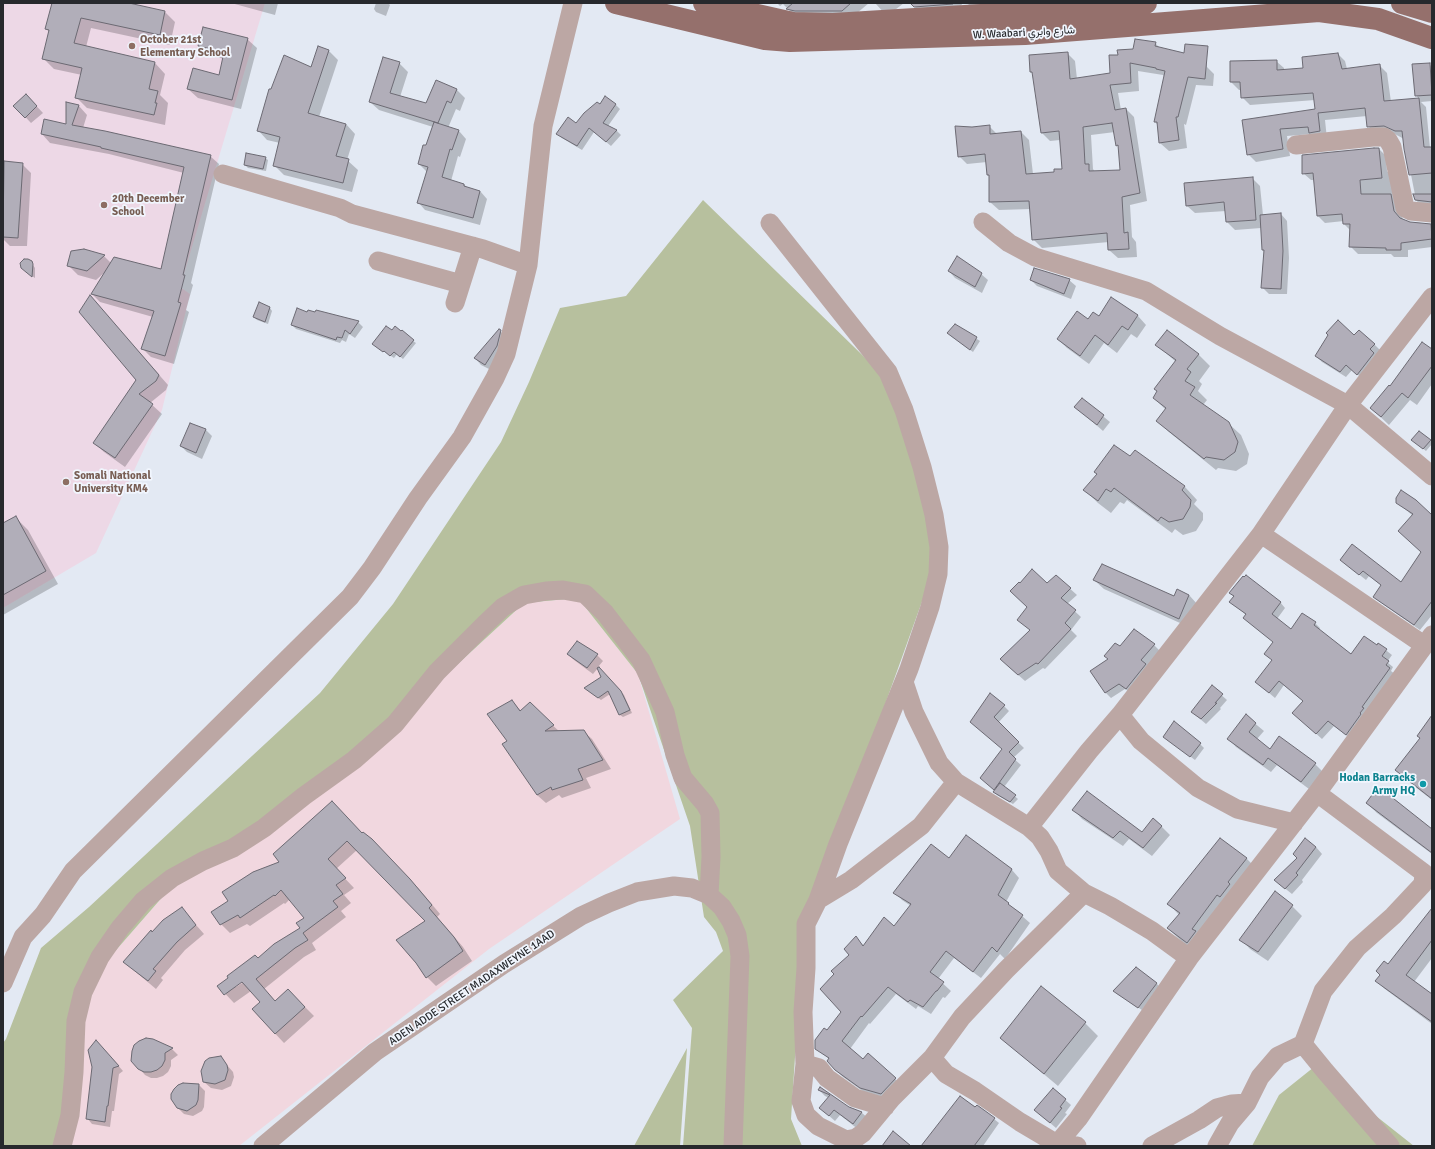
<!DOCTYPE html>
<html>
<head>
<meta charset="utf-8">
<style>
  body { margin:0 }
  #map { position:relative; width:1435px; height:1149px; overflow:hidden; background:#e3e9f3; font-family:Signika,sans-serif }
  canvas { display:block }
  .frame { position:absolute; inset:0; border:4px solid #27292d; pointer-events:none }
</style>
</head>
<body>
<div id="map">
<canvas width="1435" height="1149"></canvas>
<div class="frame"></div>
</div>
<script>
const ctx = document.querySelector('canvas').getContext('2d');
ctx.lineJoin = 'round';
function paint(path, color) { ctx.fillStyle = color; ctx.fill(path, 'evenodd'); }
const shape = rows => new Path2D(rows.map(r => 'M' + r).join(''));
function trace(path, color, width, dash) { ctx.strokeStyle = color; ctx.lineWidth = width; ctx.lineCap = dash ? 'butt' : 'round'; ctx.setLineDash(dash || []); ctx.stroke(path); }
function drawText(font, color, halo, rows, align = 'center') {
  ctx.font = font + ' Signika,Vazirmatn,sans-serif'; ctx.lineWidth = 3.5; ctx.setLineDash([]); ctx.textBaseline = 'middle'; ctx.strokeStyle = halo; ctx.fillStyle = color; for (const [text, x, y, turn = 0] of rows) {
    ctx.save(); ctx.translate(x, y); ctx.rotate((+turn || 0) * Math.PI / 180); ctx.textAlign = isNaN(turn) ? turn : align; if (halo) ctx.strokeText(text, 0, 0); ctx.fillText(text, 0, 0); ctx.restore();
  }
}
const commercial = shape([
  [578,598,638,674,680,819,489,949,239,1146,62,1146,90,980,179,878,447,674,524,603]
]);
const education = shape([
  [3,3,265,3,180,287,190,294,162,410,96,553,3,608]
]);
const green = shape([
  [703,200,890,382,938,557,803,933,791,1119,802,1146,683,1146,692,1028,673,1000,723,951,716,932,704,917,690,826,638,674,578,598,524,603,447,674,337,778,179,878,90,980,62,1146,3,1146,3,1043,6,1039,41,948,89,907,320,693,393,604,501,442,529,382,560,308,626,296],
  [687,1048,680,1146,634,1146],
  [1314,1067,1414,1146,1252,1146,1279,1095]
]);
const shadow = shape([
  [53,3,125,3,165,12,175,22,170,45,91,28,86,47,155,63,165,74,160,95,168,103,165,125,87,108,76,97,82,75,54,69,43,58,50,32,46,29],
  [231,3,278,3,275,15],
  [376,3,388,3,390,5,386,16,376,12,374,9],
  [777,3,869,3,850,19,795,16,783,4,780,6],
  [875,3,904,3,887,16],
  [910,3,963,3,956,12,923,14],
  [967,3,1029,3,975,11],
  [247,39,257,48,241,109,198,98,188,89,219,76,224,59,209,55,199,46],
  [1155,43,1161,49,1185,54,1206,54,1207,67,1214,74,1213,86,1196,85,1186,125,1184,124,1187,148,1169,151,1160,143,1158,125,1155,122,1165,77,1163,75,1138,71,1139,91,1118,93,1121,110,1126,109,1134,117,1147,201,1130,205,1132,237,1136,242,1137,257,1118,258,1109,250,1109,242,1042,248,1033,239,1031,209,999,210,990,202,990,177,988,175,987,162,967,164,959,156,972,128,989,126,998,135,1021,132,1029,140,1033,174,1055,173,1063,170,1060,140,1050,141,1042,133,1033,74,1031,72,1067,53,1075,61,1077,79,1111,74,1119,55],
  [1115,132,1117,145,1119,147,1121,171,1095,172,1093,169,1091,135],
  [328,50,338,60,319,117,346,124,355,134,347,160,358,170,352,192,284,175,274,165,280,143,267,140,258,130],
  [1338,54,1345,61,1347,69,1379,65,1387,73,1391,102,1419,99,1416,95,1429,64,1432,67,1432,101,1421,102,1426,107,1430,148,1432,148,1432,208,1423,208,1416,200,1404,139,1393,133,1376,134,1368,126,1367,116,1325,120,1327,139,1312,134,1287,136,1290,156,1256,162,1248,154,1243,120,1316,110,1315,100,1250,105,1242,97,1242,90,1239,90,1231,82,1276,61,1284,68,1284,71,1304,69],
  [399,63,408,72,400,97,427,105,456,89,465,98,460,111,456,109,448,128,459,131,466,139,460,157,458,156,451,181,464,184,467,188,480,191,487,199,480,225,425,210,418,202,427,172,419,164,433,127,379,110,370,102],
  [26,95,43,113,31,123,15,106],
  [67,103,79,106,87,115,83,128,210,156,219,164,191,283,193,285,186,310,189,312,174,364,151,357,142,348,153,317,100,302,92,294,104,273,96,280,78,275,68,265,104,256,111,263,162,270,184,173,109,154,50,143,42,134,67,125],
  [615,104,620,109,608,126,616,130,621,135,611,146,594,132,582,150,562,138,557,134,576,124,600,105],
  [1379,149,1386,156,1387,171,1392,176,1403,220,1409,223,1432,226,1432,247,1408,250,1408,257,1394,257,1391,254,1358,254,1350,246,1351,231,1344,224,1344,221,1325,223,1318,216,1315,180,1311,180,1303,173],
  [265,158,268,160,266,171,248,168,245,165],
  [22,164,31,173,27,246,10,246,3,239,3,172],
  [1252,178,1260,186,1263,215,1281,214,1287,221,1289,258,1287,294,1269,294,1262,287,1264,252,1263,250,1261,228,1235,230,1227,222,1226,211,1195,213,1186,205],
  [31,262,35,268,35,278,25,271],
  [949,271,981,274,988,280,982,293,955,278],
  [1031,280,1069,280,1076,286,1071,299,1037,286],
  [90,296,168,385,166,390,150,403,162,414,125,467,104,452,94,443,137,380],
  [1112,299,1138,316,1146,325,1137,338,1131,334,1117,353,1104,343,1089,364,1067,348,1058,339,1088,320,1099,318],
  [270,308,272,311,268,324,257,320,254,317],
  [316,311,358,322,363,327,355,338,349,334,346,342,342,340,340,343,296,329,292,325,307,313,316,314],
  [955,325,980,341,973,352,951,336],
  [499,330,506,337,491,370,481,365,475,358],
  [392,331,413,341,416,343,403,359,397,354,394,358,376,346],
  [1354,337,1374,344,1380,350,1364,380,1352,370,1346,377,1322,362,1316,356],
  [1157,345,1198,354,1210,366,1199,381,1202,384,1198,391,1207,400,1203,405,1228,423,1241,435,1249,454,1247,464,1236,471,1218,468,1216,470,1169,432,1157,420,1166,410,1154,398,1176,362],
  [1432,350,1432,384,1417,405,1410,400,1389,425,1371,408],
  [1082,399,1110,422,1103,431,1076,407],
  [206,430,212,436,202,459,187,452,181,446],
  [1430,440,1432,444,1426,451,1416,443],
  [1135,451,1185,487,1197,500,1194,504,1203,513,1203,520,1196,531,1183,535,1175,529,1172,533,1127,500,1124,504,1120,502,1111,513,1098,503,1085,490,1098,475,1095,472,1130,458],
  [1397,502,1432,516,1432,615,1420,630,1380,602,1374,597,1382,586,1369,576,1366,580,1341,560,1401,583,1422,552,1413,516],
  [15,517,28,530,58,584,3,615,3,524],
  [1056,576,1077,595,1067,604,1081,617,1071,630,1077,636,1045,669,1043,668,1025,681,1007,665,1031,631,1025,626,1047,585],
  [1094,580,1174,598,1189,595,1198,605,1189,627,1104,589],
  [1230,593,1280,602,1285,608,1277,619,1291,630,1315,623,1320,628,1319,630,1351,655,1377,646,1378,644,1392,655,1387,662,1393,667,1391,671,1395,674,1351,739,1334,726,1322,739,1299,718,1304,702,1284,685,1275,698,1256,682,1273,661,1275,642,1244,618,1246,615,1231,602,1234,597],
  [1154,645,1160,651,1132,694,1125,689,1111,698,1105,692,1109,660,1120,648],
  [568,654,597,655,603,661,598,667,624,695,632,713,623,717,620,715,610,694,601,700,588,690,602,678,598,668,593,674,574,660],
  [1212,687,1227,700,1220,708,1221,709,1206,724,1192,712],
  [512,701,521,711,529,704,560,732,583,731,592,739,611,769,586,778,591,788,562,798,559,795,546,803,537,795,508,741],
  [1004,706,1009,711,998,723,1024,748,1013,758,1021,765,1004,787,1018,799,1013,804,997,795,995,792,995,791,987,783,1003,749,977,727],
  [1246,716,1264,731,1257,739,1270,750,1315,764,1323,772,1309,789,1277,765,1271,772,1236,747,1229,739],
  [1432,719,1432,800,1405,779,1396,770,1421,738],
  [1164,737,1200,744,1204,748,1195,760],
  [1367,803,1432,830,1432,854,1377,813],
  [1074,810,1142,833,1161,826,1170,835,1152,856,1129,839,1123,846,1082,819],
  [362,834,371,840,419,889,440,914,437,917,463,947,472,961,436,986,427,977,427,921,357,850,336,869,354,888,344,895,351,903,341,911,346,917,312,943,316,950,304,957,264,989,275,1002,288,990,314,1016,284,1043,253,1010,261,1002,251,991,234,1003,218,986,258,960,301,929,305,918,290,899,285,904,284,903,250,926,247,924,230,933,221,924,229,901,223,892],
  [246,978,247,980,236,987,235,986],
  [966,837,1012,870,1019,878,1006,902,1030,923,1005,959,1000,954,981,978,954,958,938,979,951,991,945,998,943,997,931,1014,918,1006,916,1009,896,994,870,1024,869,1023,850,1049,864,1061,868,1055,903,1086,889,1101,868,1095,843,1077,835,1069,829,1059,816,1048,827,1031,843,1012,835,974,850,955,856,938,864,946,894,927,911,906,902,900,895,892,950,860],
  [1316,847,1322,854,1302,880,1303,882,1292,894,1282,886],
  [1246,858,1259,871,1200,955,1181,941,1168,928,1179,915,1169,904],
  [1275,893,1292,906,1302,916,1268,961,1250,949,1241,939],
  [182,909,204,934,185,950,161,978,163,980,156,989,124,962,153,933],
  [1432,910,1432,958,1414,982,1432,995,1432,1024,1385,989,1377,981],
  [1156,983,1159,986,1142,1010,1117,994],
  [1085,1023,1098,1036,1058,1086,1015,1050,1002,1037],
  [152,1040,172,1049,178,1055,171,1060,171,1066,168,1072,163,1076,157,1078,151,1078,145,1075,139,1068],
  [102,1047,123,1071,119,1074,114,1111,112,1111,110,1127,92,1124,87,1118],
  [220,1057,233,1072,234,1077,231,1086,222,1090,211,1088,204,1082,202,1071,205,1062],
  [199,1085,205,1091,204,1107,202,1111,193,1116,184,1114,177,1107],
  [820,1088,848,1108,862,1113,868,1118,859,1130,840,1115,835,1121,820,1108,829,1098,825,1096,819,1090],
  [1053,1089,1071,1105,1065,1113,1067,1114,1056,1128,1035,1110],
  [965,1100,994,1119,999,1123,983,1146,930,1146]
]);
const building = shape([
  [52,3,129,3,165,11,160,35,81,18,74,43,155,62,149,89,158,91,155,103,157,103,154,115,75,98,82,68,42,59,49,30,45,29,52,3],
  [793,3,851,3,842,11,795,11,786,9,793,3],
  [910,3,953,3,953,4,914,7,910,3],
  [203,27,248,38,232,100,187,89,193,68,219,75,224,52,198,46,203,27],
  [1135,39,1156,42,1155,46,1184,53,1185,44,1208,46,1205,79,1188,77,1178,117,1176,117,1179,140,1159,143,1157,122,1154,122,1165,71,1156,69,1156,68,1130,63,1131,83,1110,85,1115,110,1126,108,1140,193,1122,197,1124,233,1128,232,1129,249,1108,250,1107,233,1032,240,1029,201,989,202,989,175,987,175,985,154,958,157,955,126,972,127,990,125,990,134,1021,131,1026,174,1054,172,1054,169,1062,169,1059,131,1041,133,1032,72,1030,72,1029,55,1068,52,1070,79,1110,73,1109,55,1118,55,1117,50,1133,49,1135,39],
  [1112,123,1116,146,1118,145,1120,170,1089,171,1089,164,1085,164,1083,127,1112,123],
  [318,46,329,50,308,113,346,124,336,156,349,159,343,183,273,166,280,137,257,131,269,89,271,89,284,55,311,67,318,46],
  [1338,53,1342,69,1380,64,1384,101,1419,98,1424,147,1432,147,1432,173,1409,175,1404,149,1402,131,1395,131,1384,126,1367,127,1365,108,1318,113,1320,131,1309,133,1308,127,1280,129,1283,149,1247,155,1242,120,1315,109,1313,93,1241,98,1240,82,1230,82,1230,61,1277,60,1277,70,1303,68,1302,57,1338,53],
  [383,57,400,62,390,93,426,103,436,80,457,89,451,103,447,101,438,123,369,102,383,57],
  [1430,63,1432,95,1415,96,1412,64,1430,63],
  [26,94,37,106,25,118,13,106,26,94],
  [605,96,616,104,603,123,617,130,606,142,589,128,577,146,556,134,568,117,576,123,584,113,597,102,600,104,605,96],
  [66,102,79,105,72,125,105,131,211,155,183,275,185,275,178,302,181,303,165,356,141,349,154,311,91,294,114,257,161,269,184,167,101,148,101,147,41,134,44,119,66,124,66,102],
  [434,122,459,130,452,150,450,149,442,177,464,184,464,186,480,191,473,218,417,203,428,167,418,164,423,145,426,145,434,122],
  [1374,148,1379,148,1382,178,1360,180,1361,194,1391,194,1394,211,1400,218,1410,222,1431,224,1432,239,1401,243,1401,250,1386,250,1386,248,1349,247,1350,224,1343,224,1342,214,1317,216,1313,173,1302,174,1302,155,1374,148],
  [246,153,266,157,263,169,244,165,246,153],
  [4,161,23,163,18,238,3,237,4,161],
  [1253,177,1256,220,1226,222,1224,202,1186,206,1184,183,1253,177],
  [1413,194,1432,194,1432,202,1415,200,1413,194],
  [1281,213,1283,251,1281,289,1261,288,1264,250,1262,250,1260,215,1281,213],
  [84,249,105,255,87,271,67,266,71,251,84,249],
  [957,256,982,273,975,287,948,271,957,256],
  [24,259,28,259,32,261,33,264,32,277,21,268,20,263,24,259],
  [1034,268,1070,279,1064,294,1030,280,1034,268],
  [90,295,159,375,156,381,139,394,153,404,115,458,93,443,136,380,79,312,90,295],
  [1111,297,1138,315,1128,330,1122,326,1108,345,1095,335,1080,356,1057,339,1077,311,1088,319,1093,312,1099,316,1111,297],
  [259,302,270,307,265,322,253,317,259,302],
  [297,308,307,312,308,310,315,312,316,310,359,321,350,334,345,330,342,338,337,337,336,340,291,325,297,308],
  [1338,320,1354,335,1359,330,1375,344,1370,349,1374,353,1357,375,1346,365,1340,372,1315,356,1328,335,1326,333,1338,320],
  [955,324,977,337,970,350,947,333,955,324],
  [386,326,392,330,395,326,401,331,402,330,414,340,400,357,394,352,390,356,384,351,383,352,372,344,386,326],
  [499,329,501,330,497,346,485,365,474,358,499,329],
  [1167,330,1199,354,1187,369,1191,372,1185,381,1195,387,1190,395,1229,422,1238,442,1235,452,1224,460,1206,457,1204,459,1156,421,1166,408,1153,398,1157,391,1154,389,1176,360,1155,345,1167,330],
  [1422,342,1432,349,1432,366,1408,398,1402,393,1381,417,1370,408,1389,385,1390,386,1422,342],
  [1082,398,1104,415,1097,425,1074,407,1082,398],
  [190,423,206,429,196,453,180,446,190,423],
  [1419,431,1431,440,1423,449,1411,440,1419,431],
  [1114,445,1130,456,1135,450,1185,486,1182,490,1191,500,1190,507,1183,519,1169,522,1161,517,1158,521,1114,488,1111,492,1106,489,1098,501,1083,490,1097,474,1094,472,1114,445],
  [1401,490,1416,500,1432,515,1432,601,1414,625,1373,597,1381,585,1363,571,1359,575,1340,560,1352,544,1401,582,1421,552,1398,531,1413,514,1396,503,1396,498,1401,490],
  [16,516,46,571,3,595,3,523,16,516],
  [1102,564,1174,596,1177,589,1189,595,1179,619,1093,580,1102,564],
  [1032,569,1047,583,1056,575,1071,588,1061,598,1076,610,1065,623,1071,629,1038,664,1036,663,1018,675,1000,659,1030,630,1017,620,1027,607,1010,591,1019,582,1020,583,1032,569],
  [1246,575,1281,602,1272,614,1291,629,1302,613,1316,622,1314,625,1351,654,1364,636,1377,645,1378,643,1387,649,1382,656,1389,661,1386,665,1390,668,1362,707,1364,708,1360,713,1361,714,1346,735,1328,721,1316,734,1292,713,1303,701,1279,681,1269,693,1255,682,1272,660,1264,654,1273,642,1243,618,1246,614,1229,602,1234,596,1229,593,1243,576,1244,577,1246,575],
  [1134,629,1155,644,1141,660,1146,664,1126,689,1119,684,1105,693,1090,671,1108,659,1104,656,1115,643,1120,646,1134,629],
  [577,641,598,654,587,668,567,654,577,641],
  [599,667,621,691,630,710,619,715,608,691,598,698,584,688,601,677,597,668,599,667],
  [1212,685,1223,694,1215,703,1217,703,1201,719,1191,712,1212,685],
  [990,693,1005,705,994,717,1019,742,1009,752,1016,759,994,790,980,778,1002,749,970,722,990,693],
  [512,700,520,711,530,702,554,725,545,731,584,730,603,760,578,769,583,780,552,790,551,787,537,795,502,744,507,741,487,714,512,700],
  [1246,714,1256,723,1249,732,1270,749,1279,736,1316,763,1301,782,1268,758,1263,765,1227,739,1246,714],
  [1432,715,1432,799,1395,770,1420,738,1417,736,1432,715],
  [1174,721,1201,743,1190,757,1163,737,1174,721],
  [1000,783,1016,795,1010,802,993,792,1000,783],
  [1087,791,1142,832,1153,818,1162,826,1143,848,1120,831,1113,838,1072,810,1087,791],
  [1375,791,1381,795,1384,791,1432,829,1432,853,1366,803,1375,791],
  [332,801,362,833,363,832,372,839,410,879,432,905,429,908,454,937,463,951,426,978,416,963,396,940,425,921,347,841,328,859,346,878,336,885,343,894,333,901,338,907,303,933,308,940,295,948,256,979,275,1001,288,989,305,1007,275,1034,252,1009,260,1002,242,982,224,995,217,986,228,978,227,976,255,955,258,958,274,944,300,928,296,923,304,918,281,890,275,896,274,895,240,918,238,915,220,925,211,912,228,901,222,892,253,872,279,862,273,854,332,801],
  [966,835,1012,869,998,895,1009,903,1008,904,1023,915,997,952,992,947,973,972,946,951,930,972,944,982,937,991,936,991,923,1007,910,1000,908,1002,888,987,862,1017,861,1016,842,1041,863,1059,868,1053,896,1078,881,1094,860,1088,835,1070,827,1061,829,1058,815,1049,815,1040,824,1028,827,1030,841,1012,820,989,834,974,831,971,849,955,844,949,856,936,863,946,884,917,894,926,911,904,893,893,931,844,949,858,966,835],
  [1220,838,1247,858,1228,882,1230,884,1220,897,1217,895,1192,929,1196,931,1187,943,1167,928,1180,913,1167,904,1220,838],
  [1305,838,1316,847,1296,873,1298,875,1285,889,1274,880,1297,858,1293,854,1305,838],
  [1275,891,1293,905,1258,952,1239,940,1275,891],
  [182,907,196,925,177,942,153,969,156,971,148,981,123,962,151,930,152,932,163,920,182,907],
  [1432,908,1432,940,1406,975,1432,994,1432,1022,1375,981,1380,975,1376,971,1384,961,1388,964,1432,908],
  [1136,967,1157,983,1138,1008,1113,991,1136,967],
  [1041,986,1086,1022,1044,1074,1000,1038,1041,986],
  [146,1038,153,1039,173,1048,165,1053,165,1060,162,1066,157,1070,151,1072,144,1072,138,1069,131,1061,132,1051,134,1045,139,1041,146,1038],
  [96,1040,119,1066,113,1068,108,1106,107,1106,105,1122,86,1119,92,1067,88,1050,96,1040],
  [221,1056,227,1065,228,1070,225,1080,215,1084,203,1082,201,1071,205,1061,209,1058,221,1056],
  [183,1083,199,1084,198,1100,196,1105,187,1111,177,1108,171,1099,171,1094,174,1089,178,1085,183,1083],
  [820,1087,849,1107,862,1112,853,1124,834,1110,829,1116,819,1108,830,1095,818,1090,820,1087],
  [1053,1088,1066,1099,1060,1107,1062,1108,1050,1123,1034,1110,1053,1088],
  [960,1096,975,1107,977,1105,995,1118,974,1146,921,1146,960,1096],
  [893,1131,911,1146,882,1146,893,1131]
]);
const minor = shape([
  [1296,145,1373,137,1384,137,1388,140,1392,147,1405,208,1411,211,1432,213],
  [223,174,340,208,352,214,483,249,528,265],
  [983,222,1009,243,1035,257,1146,291,1220,336,1348,405,1432,476],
  [770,223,888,372,904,410,922,467,934,515,939,547,938,574,930,607,909,669,838,844,818,900,806,924,806,968,803,1012,805,1064,801,1101,806,1115,818,1126,846,1140,856,1138,863,1133,892,1098,932,1058,962,1017,1006,970,1084,893],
  [378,261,461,284],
  [455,303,473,246],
  [1261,534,1424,645],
  [904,682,914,712,939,763,956,782,1029,827,1040,837,1049,851,1058,871,1084,893,1110,906,1152,931,1189,958],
  [1120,715,1141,741,1198,788,1237,809,1294,823],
  [1029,827,1089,751,1120,715,1261,534,1348,405,1432,297],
  [818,900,851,880,921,826,956,782],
  [3,983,23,937,43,915,73,871,350,597,372,568,418,498,462,437,495,378,506,354,528,265,543,126,573,3],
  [1303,1044,1325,1071,1390,1146],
  [932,1058,946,1074,975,1091,1020,1122,1057,1144,1078,1119,1189,958,1317,793,1432,635],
  [805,1064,819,1068,827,1078,855,1098,885,1107],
  [1057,1144,1077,1146],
  [62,1146,70,1115,74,1072,76,1021,83,992,100,957,120,928,143,901,172,878,203,861,233,848,264,828,304,796,354,760,395,724,437,672,485,624,503,607,524,595,546,591,563,590,585,594,605,613,641,660,665,712,675,755,683,778,705,804,710,813,711,857,709,895],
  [263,1146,375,1052,504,964,581,916,609,903,637,892,674,886,692,888,709,895,722,907,731,921,737,935,740,956,733,1146],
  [1152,1146,1199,1120,1217,1108,1232,1104,1247,1103],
  [1217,1146,1230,1123,1247,1103,1260,1077,1278,1056,1303,1044,1323,991,1357,948,1393,916,1423,884,1424,873,1317,793]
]);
const major = shape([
  [616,3,765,39,790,41,1025,34,1319,11,1378,19,1432,38],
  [704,3,793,23,833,24,1063,10,1146,3],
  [1402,3,1432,12]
]);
const markers = [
  [132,46,4,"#8d6e63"],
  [104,205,4,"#8d6e63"],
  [66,482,4,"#8d6e63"],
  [1423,784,4,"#0f9aa8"]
];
const streetNames = [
  ["W. Waabari شارع وابري",1024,33,-3],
  ["ADEN ADDE STREET MADAXWEYNE 1AAD",472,988,-34]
];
const educationNames = [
  ["October 21st",140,40],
  ["Elementary School",140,53],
  ["20th December",112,199],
  ["School",112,212],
  ["Somali National",74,476],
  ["University KM4",74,489]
];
const cultureNames = [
  ["Hodan Barracks",1415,778],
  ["Army HQ",1415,791]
];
paint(commercial, '#f1d7df');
paint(education, '#edd8e6');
paint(green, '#b7c09e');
paint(shadow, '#0003');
paint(building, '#b1aeb9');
trace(building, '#6c6a73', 1);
trace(minor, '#bca7a4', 19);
trace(major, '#95706c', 22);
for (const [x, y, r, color] of markers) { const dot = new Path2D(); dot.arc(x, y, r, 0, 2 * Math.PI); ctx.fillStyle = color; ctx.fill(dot); trace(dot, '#f1f6fe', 1.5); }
drawText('11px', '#27292d', '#f1f6fe', streetNames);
drawText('bold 11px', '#785e54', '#f1f6fe', educationNames, 'left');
drawText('bold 11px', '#0d838f', '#f1f6fe', cultureNames, 'right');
</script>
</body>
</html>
